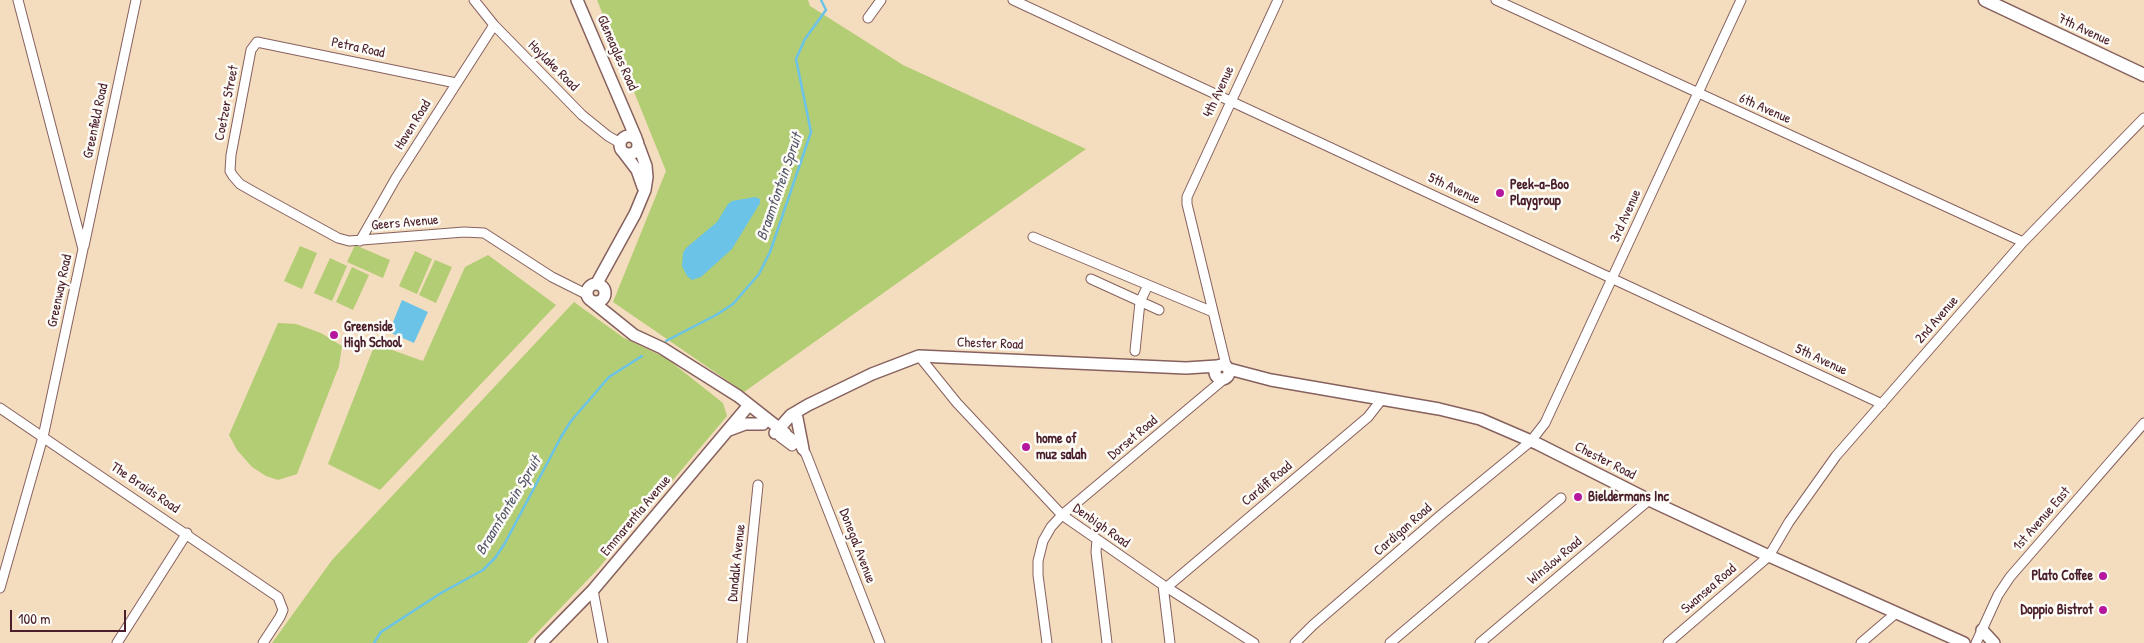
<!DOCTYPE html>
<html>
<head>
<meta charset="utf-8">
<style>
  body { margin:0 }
  #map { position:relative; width:2144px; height:643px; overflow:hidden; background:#f4dcbe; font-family:"Patrick Hand",sans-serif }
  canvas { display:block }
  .scale { position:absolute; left:10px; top:610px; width:116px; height:22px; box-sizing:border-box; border:2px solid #4a1f2b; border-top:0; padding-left:6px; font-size:15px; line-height:18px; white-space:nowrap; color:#4a1f2b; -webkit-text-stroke:4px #fdfcf7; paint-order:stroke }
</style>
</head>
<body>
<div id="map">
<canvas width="2144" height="643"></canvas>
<div class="scale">100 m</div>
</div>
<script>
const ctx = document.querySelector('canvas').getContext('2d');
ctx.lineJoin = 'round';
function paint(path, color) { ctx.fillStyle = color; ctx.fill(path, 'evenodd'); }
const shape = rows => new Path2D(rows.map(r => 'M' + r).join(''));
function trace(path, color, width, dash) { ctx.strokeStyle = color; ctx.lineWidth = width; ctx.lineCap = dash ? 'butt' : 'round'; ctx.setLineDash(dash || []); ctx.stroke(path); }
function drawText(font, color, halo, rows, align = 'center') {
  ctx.font = font + ' "Patrick Hand",sans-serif'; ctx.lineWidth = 5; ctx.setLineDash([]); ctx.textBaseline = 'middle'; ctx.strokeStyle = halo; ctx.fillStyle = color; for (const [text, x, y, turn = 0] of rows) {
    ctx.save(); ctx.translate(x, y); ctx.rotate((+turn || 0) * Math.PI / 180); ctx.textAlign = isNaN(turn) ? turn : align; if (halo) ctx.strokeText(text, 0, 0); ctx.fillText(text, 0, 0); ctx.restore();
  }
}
const green = shape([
  [597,0,808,0,810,6,903,65,1086,149,744,392,613,302,666,171],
  [355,245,390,260,383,278,347,262],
  [300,246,317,253,302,289,284,281],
  [415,251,432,259,417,294,399,286],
  [488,255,556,305,380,490,328,464,375,344,423,361,465,267],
  [330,258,347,266,332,301,314,293],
  [435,260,452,267,436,303,419,295],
  [352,267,369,275,353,310,336,302],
  [574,302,624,338,666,358,723,403,727,416,597,570,527,643,272,643,332,560],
  [278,323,296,324,321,333,342,346,339,366,297,474,278,480,266,476,252,467,237,450,229,435]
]);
const water = shape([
  [755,197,760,199,760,203,732,249,701,277,692,280,687,276,682,266,683,253,686,248,717,222,728,204,732,201],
  [402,300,428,312,414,343,389,332]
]);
const stream = shape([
  [666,341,716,315,733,304,759,274,770,252,811,132,796,59,805,39,826,10,821,0],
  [374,643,381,632,441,593,483,570,495,558,505,543,561,437,571,421,609,377,642,356]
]);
const minor = shape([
  [474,0,494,25,582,115,608,136,620,143],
  [1013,0,1882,404],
  [1496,0,2023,242],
  [868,18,881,0],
  [456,83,257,42,251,50,231,155,230,171,233,176,240,184,254,192,338,238,349,241,464,232,484,233,552,277,586,294],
  [1033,237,1213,312],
  [360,241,396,178,494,25],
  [84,246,136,0],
  [1091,279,1159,310],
  [1135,351,1140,302,1148,285],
  [919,356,957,403,1062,515,1163,585,1254,643],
  [1226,365,1187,204,1187,197,1278,0],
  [0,408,278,597,283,610,280,617,263,643],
  [785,433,799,444,806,454,880,643],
  [780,437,792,446],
  [1097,540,1096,552,1107,643],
  [1163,585,1170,643],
  [1167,587,1368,417,1382,399],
  [0,588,43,437,83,249,18,0],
  [593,590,603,643],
  [117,643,187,533],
  [742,643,758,485],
  [1047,643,1038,575,1038,561,1043,541,1051,527,1062,515,1224,379],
  [1295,643,1313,625,1441,515,1531,441,1545,423,1741,0],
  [1390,643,1561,498],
  [1480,643,1649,500],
  [1668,643,1769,556,1789,522,1836,456,2023,242,2144,118],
  [1861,643,1896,613],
  [1976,643,1998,595,2010,577,2144,423]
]);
const tertiary = shape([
  [577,0,636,138],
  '620 145a9 9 0 1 1 18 0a9 9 0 1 1-18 0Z',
  [624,153,637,170,643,187],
  [597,283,635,214,645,190,647,177,646,166,639,147],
  '587 293a9 9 0 1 1 18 0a9 9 0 1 1-18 0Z',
  [593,302,634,335,662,348,738,396,785,433],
  '1215 372a7 7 0 1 1 14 0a7 7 0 1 1-14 0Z',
  [1229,369,1271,380,1439,409,1480,419,1538,444,1649,500,1769,556,1964,643],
  [797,418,803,449],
  [729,430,745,424,763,424],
  [775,433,791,415,808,405,872,374,919,356,1186,368,1217,366],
  [1982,630,1994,643],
  [541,643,593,590,749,405]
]);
const secondary = shape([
  [1985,0,2144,75]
]);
const markers = [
  [1500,193,5,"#b5179e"],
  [334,335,5,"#b5179e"],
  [1026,447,5,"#b5179e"],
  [1578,497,5,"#b5179e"],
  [2103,576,5,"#b5179e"],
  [2103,610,5,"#b5179e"]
];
const streetNames = [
  ["7th Avenue",2084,30,25],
  ["Petra Road",358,48,12],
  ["Gleneagles Road",617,53,66],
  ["Hoylake Road",553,66,45],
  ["4th Avenue",1219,92,-65],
  ["Coetzer Street",227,103,-79],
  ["6th Avenue",1765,109,24],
  ["Greenfield Road",96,121,-78],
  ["Haven Road",413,125,-58],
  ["5th Avenue",1454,189,25],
  ["3rd Avenue",1626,216,-66],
  ["Geers Avenue",405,223,-5],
  ["Greenway Road",60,291,-78],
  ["2nd Avenue",1937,320,-49],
  ["Chester Road",990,344,2],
  ["5th Avenue",1821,360,25],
  ["Dorset Road",1133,438,-40],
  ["Chester Road",1605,461,27],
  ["Cardiff Road",1267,484,-40],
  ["The Braids Road",145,488,34],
  ["Emmarentia Avenue",636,516,-50],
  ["1st Avenue East",2042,519,-49],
  ["Denbigh Road",1101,526,35],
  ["Cardigan Road",1403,530,-41],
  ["Donegal Avenue",857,546,69],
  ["Winslow Road",1555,561,-40],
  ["Dundalk Avenue",737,563,-84],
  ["Swansea Road",1709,589,-41]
];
const poiNames = [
  ["Peek-a-Boo",1510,185],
  ["Playgroup",1510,201],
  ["Greenside",344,327],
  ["High School",344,343],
  ["home of",1036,439],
  ["muz salah",1036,455],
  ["Bieldermans Inc",1588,497],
  ["Plato Coffee",2093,576,"right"],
  ["Doppio Bistrot",2093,610,"right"]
];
const waterNames = [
  ["Braamfontein Spruit",780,187,-71],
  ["Braamfontein Spruit",509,506,-59]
];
paint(green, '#b2cd73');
paint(water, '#6bc3e8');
trace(stream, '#6bc3e8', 2.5);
trace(minor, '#86615e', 11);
trace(tertiary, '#86615e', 14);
trace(secondary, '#86615e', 15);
trace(minor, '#fff', 9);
trace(tertiary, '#fff', 11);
trace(secondary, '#fff', 12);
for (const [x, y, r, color] of markers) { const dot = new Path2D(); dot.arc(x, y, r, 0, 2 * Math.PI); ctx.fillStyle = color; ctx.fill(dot); trace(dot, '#fdfcf7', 2); }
drawText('14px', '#4a1f2b', '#fdfcf7', streetNames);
drawText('bold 14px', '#4a1f2b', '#fdfcf7', poiNames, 'left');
drawText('italic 15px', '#56586d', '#fdfcf7', waterNames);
</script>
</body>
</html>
